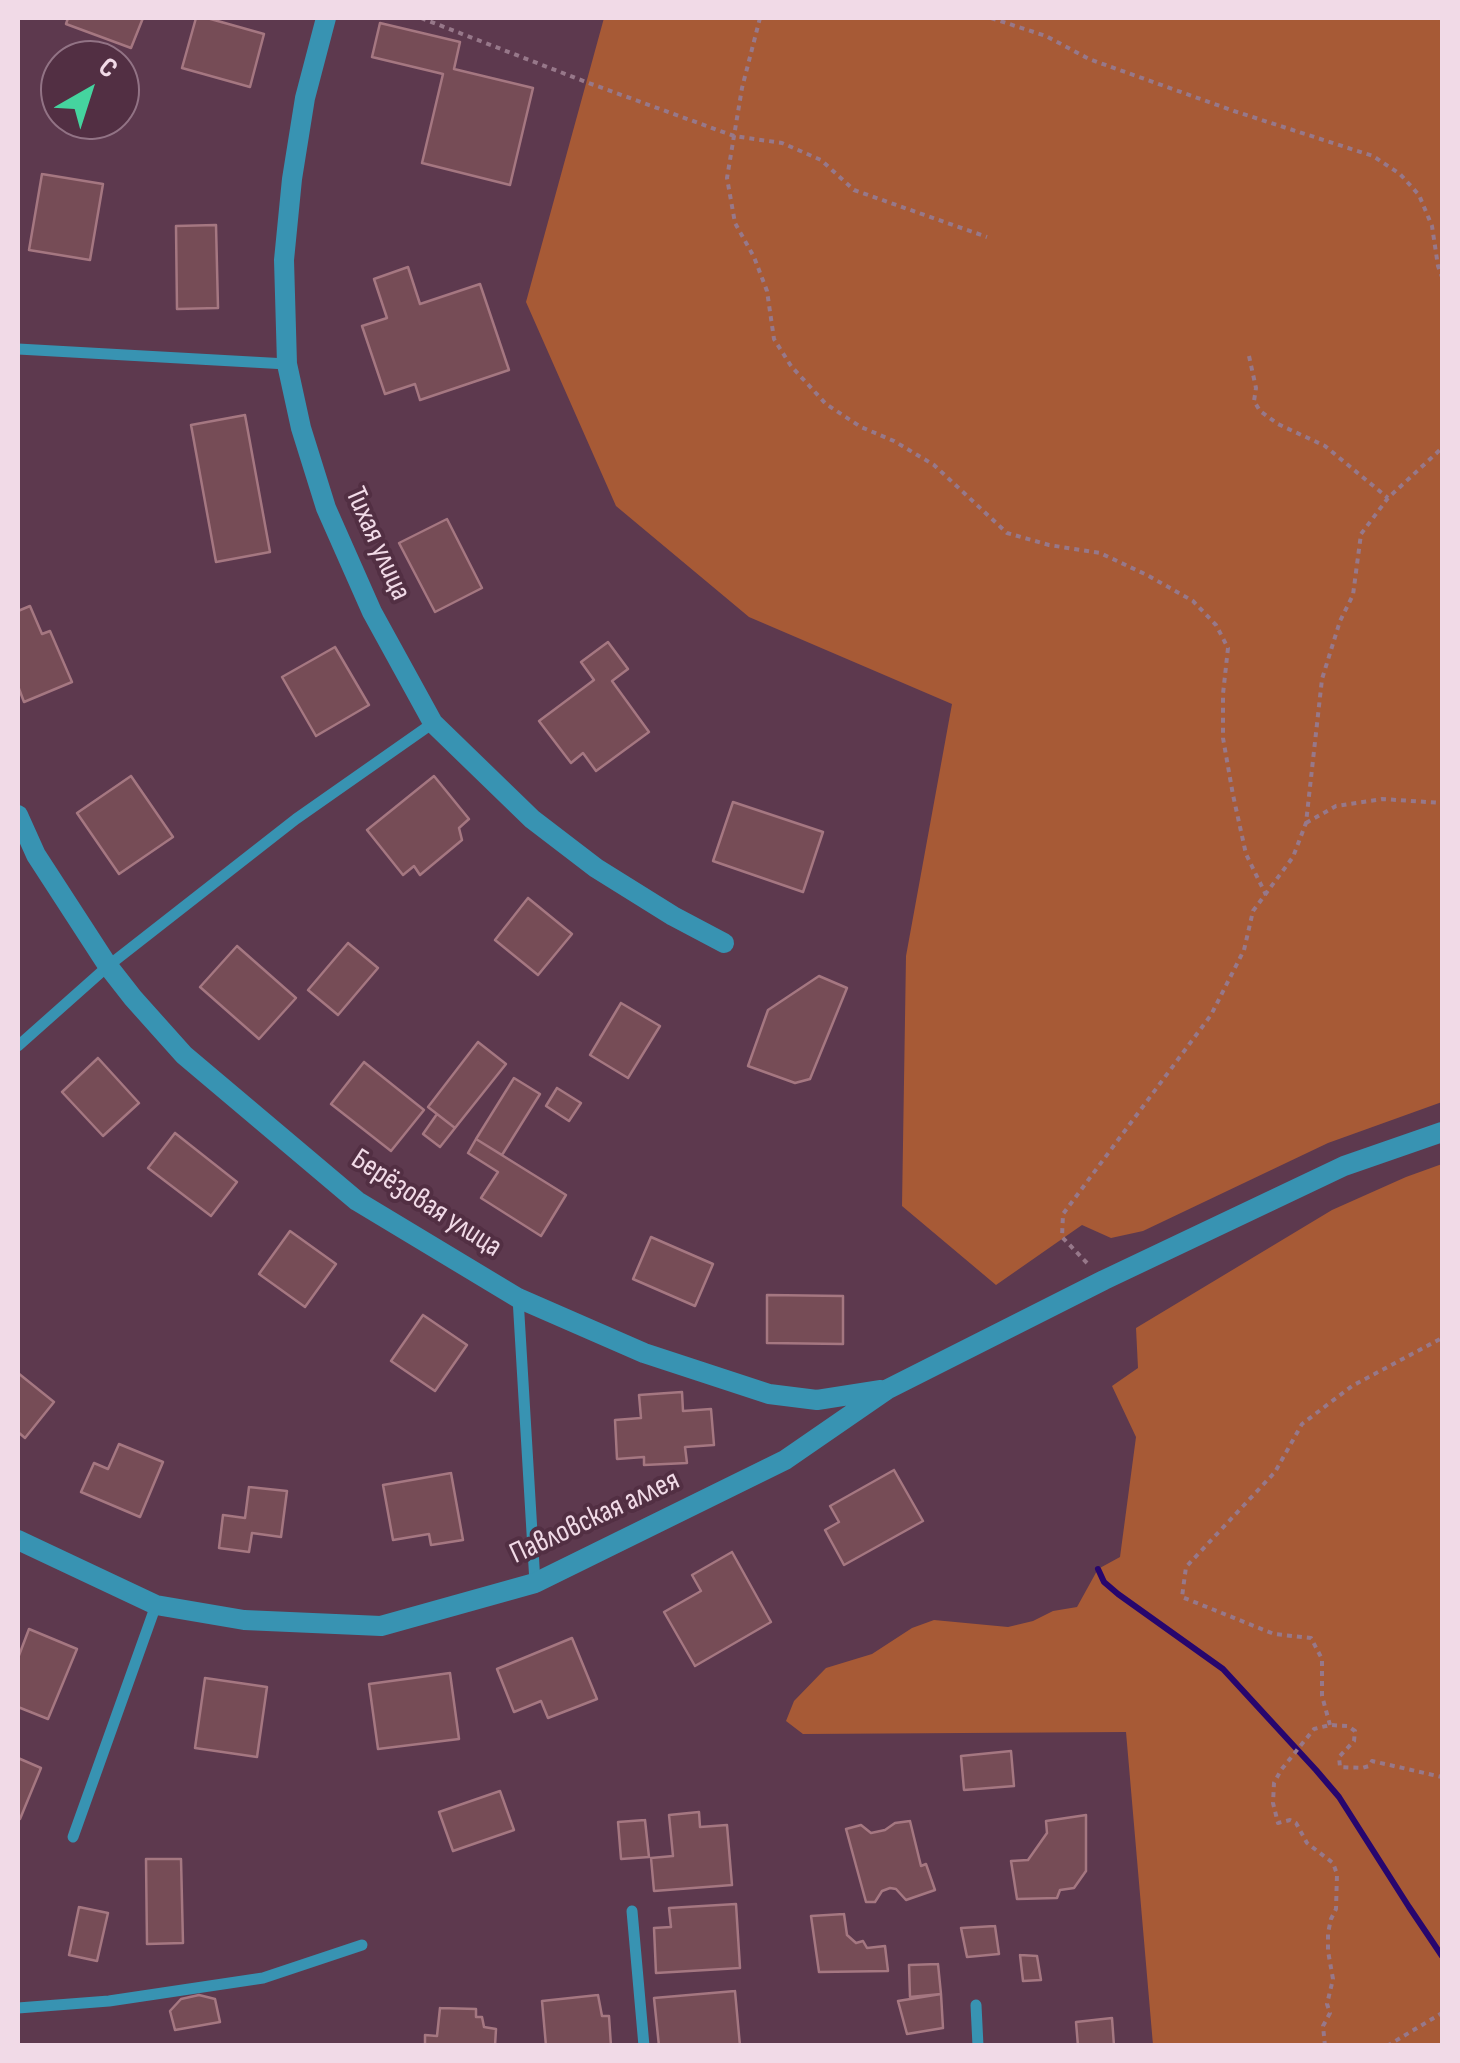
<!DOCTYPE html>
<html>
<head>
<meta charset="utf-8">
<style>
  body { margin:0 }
  #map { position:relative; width:1460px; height:2063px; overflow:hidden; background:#5d394e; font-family:"Sofia Sans Condensed",sans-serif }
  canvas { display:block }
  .frame { position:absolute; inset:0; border:20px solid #f1dae7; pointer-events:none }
  .north { position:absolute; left:40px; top:40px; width:100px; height:100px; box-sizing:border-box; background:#522f43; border:2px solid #927385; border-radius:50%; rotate:39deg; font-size:28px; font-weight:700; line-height:40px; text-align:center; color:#f1dae7 }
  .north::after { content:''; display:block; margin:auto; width:35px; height:45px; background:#45d49f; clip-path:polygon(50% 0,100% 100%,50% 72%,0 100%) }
</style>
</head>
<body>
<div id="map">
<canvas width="1460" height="2063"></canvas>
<div class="frame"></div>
<div class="north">С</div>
</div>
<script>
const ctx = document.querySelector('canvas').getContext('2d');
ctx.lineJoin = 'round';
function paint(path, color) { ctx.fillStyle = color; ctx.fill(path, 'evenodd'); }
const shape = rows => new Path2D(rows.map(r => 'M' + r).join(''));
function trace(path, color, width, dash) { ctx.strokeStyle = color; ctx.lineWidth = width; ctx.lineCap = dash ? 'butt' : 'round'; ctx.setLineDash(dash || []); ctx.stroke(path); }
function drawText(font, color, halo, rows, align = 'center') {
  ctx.font = font + ' "Sofia Sans Condensed",sans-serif'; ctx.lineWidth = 8; ctx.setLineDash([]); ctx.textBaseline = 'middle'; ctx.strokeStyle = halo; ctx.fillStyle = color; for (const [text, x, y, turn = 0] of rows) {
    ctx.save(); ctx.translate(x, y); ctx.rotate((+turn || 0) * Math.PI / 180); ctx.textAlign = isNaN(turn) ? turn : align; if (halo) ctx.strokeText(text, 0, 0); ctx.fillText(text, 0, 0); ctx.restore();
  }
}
const green = shape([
  [604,18,1442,18,1442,1102,1328,1143,1143,1231,1111,1238,1082,1225,996,1285,902,1206,906,956,952,704,749,617,616,506,526,302],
  [1442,1164,1442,2045,1153,2045,1126,1732,803,1734,786,1721,794,1701,826,1668,872,1654,912,1628,934,1620,1008,1627,1033,1621,1053,1611,1077,1607,1098,1569,1120,1557,1136,1437,1112,1386,1138,1368,1136,1328,1332,1210,1406,1177]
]);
const stream = shape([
  [1098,1569,1104,1582,1118,1594,1223,1669,1316,1770,1339,1797,1409,1907,1442,1956]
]);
const building = shape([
  [68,18,143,18,131,48,66,24,68,18],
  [196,18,207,18,264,34,250,87,182,68,196,18],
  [380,23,460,42,454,69,533,88,510,185,422,163,443,74,372,57,380,23],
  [42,174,103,184,90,260,29,250,42,174],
  [216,225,218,308,177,309,176,226,216,225],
  [408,267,420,304,480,284,509,370,420,400,415,384,385,394,362,326,387,318,374,279,408,267],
  [245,415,270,552,216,562,191,425,245,415],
  [447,519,482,588,435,612,399,543,447,519],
  [30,606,42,634,50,631,72,682,24,702,18,686,18,611,30,606],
  [608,642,628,669,612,681,649,732,596,771,583,753,571,763,539,721,594,680,581,662,608,642],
  [335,647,369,705,316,736,282,677,335,647],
  [131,776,173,837,119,874,77,813,131,776],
  [434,776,469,819,459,828,462,840,420,875,414,866,403,875,367,830,434,776],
  [733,802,823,832,803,892,713,861,733,802],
  [528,898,572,934,538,975,495,940,528,898],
  [348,943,378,968,338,1015,308,990,348,943],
  [237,946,296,998,259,1039,200,987,237,946],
  [819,976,847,988,810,1079,795,1083,748,1066,768,1010,819,976],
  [621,1003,660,1026,628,1078,590,1055,621,1003],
  [478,1042,506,1064,455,1128,428,1107,478,1042],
  [98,1058,139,1103,103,1136,62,1092,98,1058],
  [364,1062,424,1110,391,1151,331,1104,364,1062],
  [514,1078,540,1094,502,1155,476,1139,514,1078],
  [557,1088,581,1103,569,1121,546,1106,557,1088],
  [437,1114,455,1128,440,1147,423,1134,437,1114],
  [175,1133,237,1182,211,1216,148,1168,175,1133],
  [476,1139,566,1195,541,1236,481,1198,498,1172,468,1153,476,1139],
  [290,1231,336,1264,305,1307,259,1274,290,1231],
  [651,1237,713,1264,695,1306,633,1279,651,1237],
  [767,1295,843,1296,843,1344,767,1343,767,1295],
  [423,1315,467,1345,435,1391,391,1361,423,1315],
  [18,1373,54,1402,25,1438,18,1432,18,1373],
  [682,1392,683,1411,711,1409,714,1445,685,1447,687,1463,644,1465,644,1457,617,1459,615,1420,641,1418,639,1395,682,1392],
  [119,1444,163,1462,140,1517,81,1492,94,1463,108,1469,119,1444],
  [894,1470,923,1521,844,1565,825,1530,839,1522,830,1506,894,1470],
  [451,1473,463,1540,431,1545,429,1534,393,1540,383,1485,451,1473],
  [249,1487,287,1491,281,1537,252,1533,249,1552,219,1548,223,1515,245,1518,249,1487],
  [732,1552,771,1622,695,1666,664,1612,701,1591,692,1575,732,1552],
  [29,1629,77,1649,48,1719,18,1707,18,1658,29,1629],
  [572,1638,597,1699,548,1718,541,1701,514,1712,497,1669,572,1638],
  [450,1673,459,1739,378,1749,369,1684,450,1673],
  [205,1678,267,1687,257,1757,195,1748,205,1678],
  [1011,1751,1014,1786,964,1790,961,1756,1011,1751],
  [18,1758,41,1768,20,1819,18,1818,18,1758],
  [500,1791,514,1830,453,1851,439,1812,500,1791],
  [699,1812,700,1827,727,1825,732,1885,654,1891,651,1858,673,1856,669,1815,699,1812],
  [1086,1815,1086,1871,1074,1888,1060,1890,1057,1898,1017,1899,1011,1861,1028,1860,1047,1833,1046,1821,1086,1815],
  [645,1820,649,1857,621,1859,618,1822,645,1820],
  [910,1821,921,1866,926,1864,935,1890,906,1900,896,1889,890,1888,882,1891,875,1902,866,1902,846,1829,861,1825,871,1833,885,1830,895,1823,910,1821],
  [146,1859,181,1859,183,1943,147,1944,146,1859],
  [736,1904,740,1968,656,1973,654,1928,671,1927,669,1908,736,1904],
  [79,1907,108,1913,97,1961,69,1955,79,1907],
  [844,1914,847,1935,856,1943,863,1941,867,1948,885,1946,888,1971,819,1972,811,1916,844,1914],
  [995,1926,999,1954,967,1957,961,1928,995,1926],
  [1020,1955,1037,1956,1041,1980,1023,1981,1020,1955],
  [938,1964,941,1994,910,1997,909,1965,938,1964],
  [735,1991,740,2046,659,2046,654,1998,735,1991],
  [941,1994,943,2028,907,2034,898,2001,941,1994],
  [199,1995,215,1999,220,2022,175,2030,170,2011,181,1999,199,1995],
  [598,1995,602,2016,609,2016,611,2046,546,2046,542,2001,598,1995],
  [440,2008,476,2009,476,2017,482,2017,484,2027,496,2029,495,2046,425,2046,425,2035,437,2036,440,2008],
  [1112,2018,1114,2046,1078,2046,1076,2022,1112,2018]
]);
const path = shape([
  [421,18,586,82,734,136,782,143,821,160,854,190,987,237],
  [760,18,742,88,727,178,735,223,754,257,767,291,774,339,791,366,826,404,861,427,894,441,934,465,1007,533,1049,545,1100,553,1147,575,1193,601,1216,625,1228,648,1223,694,1223,738,1233,795,1246,854,1266,895],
  [991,18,1046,36,1089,59,1234,111,1373,156,1400,174,1419,195,1432,226,1438,266,1442,277],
  [1249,356,1256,388,1254,401,1260,411,1278,424,1325,446,1388,498],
  [1306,823,1336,806,1382,799,1442,803],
  [1087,1263,1062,1237,1063,1214,1211,1015,1244,950,1253,911,1293,857,1306,823,1322,679,1340,621,1353,595,1361,534,1388,498,1442,448],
  [1330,1725,1322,1696,1322,1659,1311,1638,1274,1634,1182,1597,1186,1567,1275,1472,1302,1424,1352,1386,1442,1338],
  [1325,2046,1323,2026,1330,2013,1327,2004,1333,1979,1328,1951,1328,1933,1331,1919,1336,1909,1337,1874,1333,1863,1307,1843,1296,1823,1290,1820,1278,1823,1273,1803,1274,1783,1281,1770,1314,1729,1330,1725,1348,1726,1355,1731,1354,1741,1339,1757,1340,1767,1362,1768,1369,1766,1372,1761,1442,1777],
  [1387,2046,1442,2013]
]);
const lane = shape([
  [18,349,287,364],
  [18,1046,108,966,296,819,433,723],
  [518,1298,535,1583],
  [73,1837,156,1605],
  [632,1911,644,2046],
  [976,2005,978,2046],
  [18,2008,109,2001,263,1978,362,1945]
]);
const street = shape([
  [326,18,305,98,292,179,284,260,287,364,301,428,326,508,372,612,433,723,532,819,596,868,673,916,724,943],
  [18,815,36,855,108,966,133,998,184,1055,357,1201,518,1298,644,1353,769,1394,817,1400,881,1390],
  [18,1540,156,1605,244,1620,381,1626,535,1583,785,1460,888,1389,1104,1280,1344,1166,1442,1132]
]);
const streetNames = [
  ["Тихая улица",377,544,66],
  ["Берёзовая улица",426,1204,33],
  ["Павловская аллея",595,1518,-25]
];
paint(green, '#a75a36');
trace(stream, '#27066e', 6);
paint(building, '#764c56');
trace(building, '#a57781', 2.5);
trace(path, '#97788a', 4, [5, 5]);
trace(lane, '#3893b2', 11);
trace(street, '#3893b2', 20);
drawText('30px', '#f1dae7', '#522f43', streetNames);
</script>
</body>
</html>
